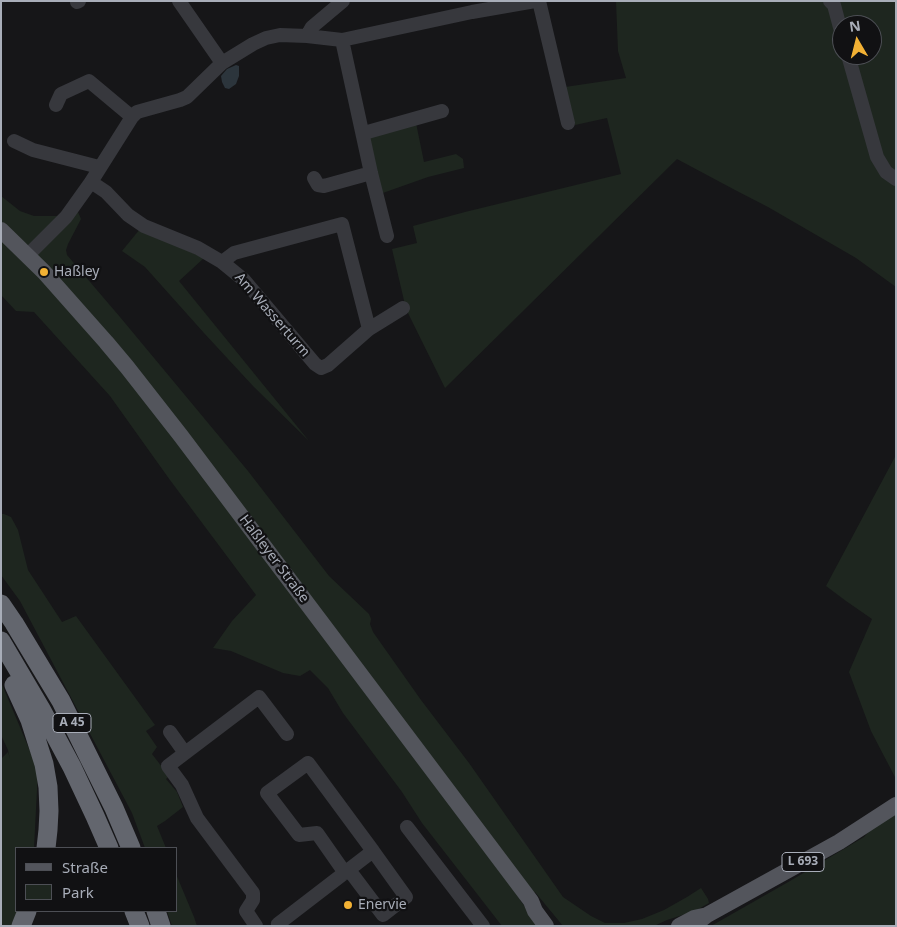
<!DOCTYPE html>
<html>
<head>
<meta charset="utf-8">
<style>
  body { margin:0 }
  #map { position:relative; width:897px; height:927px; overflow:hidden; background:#161618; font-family:"Noto Sans",sans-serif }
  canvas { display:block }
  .frame { position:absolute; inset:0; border:2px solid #a8adb8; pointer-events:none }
  .legend { position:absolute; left:15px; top:847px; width:162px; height:65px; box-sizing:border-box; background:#111113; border:1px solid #4d4f55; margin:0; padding:6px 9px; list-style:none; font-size:15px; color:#a8adb8 }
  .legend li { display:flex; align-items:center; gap:10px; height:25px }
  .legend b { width:25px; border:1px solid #4d4f55 }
  .north { position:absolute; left:832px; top:15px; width:50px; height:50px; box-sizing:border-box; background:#111113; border:1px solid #4d4f55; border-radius:50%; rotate:352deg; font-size:14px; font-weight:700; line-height:20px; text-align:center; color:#a8adb8 }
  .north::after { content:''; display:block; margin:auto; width:18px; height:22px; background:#f2b134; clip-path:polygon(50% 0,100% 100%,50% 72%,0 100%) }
</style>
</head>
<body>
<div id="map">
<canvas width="897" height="927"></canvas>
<div class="frame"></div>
<ul class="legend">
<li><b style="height:6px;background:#53555c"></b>Straße</li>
<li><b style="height:14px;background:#1e261f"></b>Park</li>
</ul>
<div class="north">N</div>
</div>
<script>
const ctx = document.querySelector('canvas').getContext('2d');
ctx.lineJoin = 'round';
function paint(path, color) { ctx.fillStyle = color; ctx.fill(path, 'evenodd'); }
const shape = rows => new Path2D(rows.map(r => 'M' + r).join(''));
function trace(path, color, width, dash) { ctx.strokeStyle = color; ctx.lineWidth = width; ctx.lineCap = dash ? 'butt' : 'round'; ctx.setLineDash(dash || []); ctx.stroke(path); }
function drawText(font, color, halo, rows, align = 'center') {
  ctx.font = font + ' "Noto Sans",sans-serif'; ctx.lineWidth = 4.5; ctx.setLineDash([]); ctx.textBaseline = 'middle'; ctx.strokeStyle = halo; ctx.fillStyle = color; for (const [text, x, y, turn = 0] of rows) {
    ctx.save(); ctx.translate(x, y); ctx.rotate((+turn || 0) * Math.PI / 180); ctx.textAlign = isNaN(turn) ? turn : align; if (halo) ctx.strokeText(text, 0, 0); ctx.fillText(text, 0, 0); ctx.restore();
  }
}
const green = shape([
  [616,1,896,1,896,287,856,258,768,207,735,190,677,159,445,388,406,309,392,249,417,243,413,226,465,212,621,174,607,118,575,125,565,87,626,78,618,51],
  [842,25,872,25,872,55,842,55],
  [416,123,424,162,456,154,463,159,464,168,428,177,380,194,368,142,370,137],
  [1,196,20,211,34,216,57,216,78,212,81,219,68,244,66,250,67,255,120,317,248,471,329,576,369,614,371,619,370,624,373,632,421,700,469,763,563,897,591,916,605,923,624,923,642,919,664,910,687,897,701,888,708,899,709,903,695,911,667,920,654,926,563,926,535,892,520,900,540,926,502,926,422,823,402,792,343,713,328,688,310,670,300,676,283,673,231,651,213,648,232,621,256,595,170,480,110,396,34,312,16,311,1,295],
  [140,229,204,258,179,281,309,441,253,386,204,333,145,267,122,251],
  [896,455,896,779,871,731,849,672,872,619,846,601,826,586],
  [1,514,4,514,11,517,18,530,28,570,62,622,76,616,155,725,146,731,157,747,152,754,169,776,166,779,177,792,183,807,165,821,157,826,166,848,145,848,132,813,20,601,1,575],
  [1,682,38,770,34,848,16,848,16,911,18,911,14,926,1,926,1,759,8,752,10,759,8,750,1,735],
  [896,808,896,926,711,926,790,881,864,837,874,826],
  [176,874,194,917,197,926,172,926,167,911,176,911]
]);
const water = shape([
  [236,65,239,66,239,76,236,84,229,89,225,88,222,82,221,76,227,69]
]);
const minor = shape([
  [179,1,222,63],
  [539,1,568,123],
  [830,1,834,5,842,35],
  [77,2,79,1],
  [307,36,312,27,343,1],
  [342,40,371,173,387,236],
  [848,55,877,157,886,172,896,179],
  [56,105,61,94,89,81,132,117],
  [364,133,442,111],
  [14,141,33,150,99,167],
  [314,178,318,185,324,186,371,173],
  [91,182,106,192,128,215,144,226,198,248,222,262,244,280,315,364,321,368,328,365,369,329,342,224,234,253,222,262],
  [28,255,66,217,91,182,132,117,137,112,180,100,187,97,222,63,253,44,266,38,280,35,307,36,342,40,472,12,535,1],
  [369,329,403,308],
  [170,732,185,753],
  [407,827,483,926],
  [349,870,383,915,406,897,373,851],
  [256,926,246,911,253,900,253,893,197,818,182,785,168,766,259,697,287,734],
  [279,926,278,924,373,851,308,763,267,793,299,835,317,833,345,873]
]);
const major = shape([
  [1,230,44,272,106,342,127,367,181,436,531,901,535,911,546,926],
  [679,926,694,918,703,916],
  [693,926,707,915,839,842,896,805]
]);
const highway = shape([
  [1,604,14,623,61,701,114,808,131,848],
  [1,641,41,709,72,767,95,816,109,848],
  [14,685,30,720,44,764,48,787,49,811,48,830,46,848],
  [134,911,140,926],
  [156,911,161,926],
  [21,926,27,911]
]);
const markers = [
  [44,272,5,"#f2b134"],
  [348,905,5,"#f2b134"]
];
const shields = [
  [72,723,38],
  [803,862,42]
];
const shieldNames = [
  ["A 45",72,723],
  ["L 693",803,862]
];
const poiNames = [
  ["Haßley",54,272],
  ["Enervie",358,905]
];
const streetNames = [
  ["Am Wasserturm",272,315,49],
  ["Haßleyer Straße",274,559,53]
];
paint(green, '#1e261f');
paint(water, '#2c353c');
trace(minor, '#37383d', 14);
trace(major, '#53555c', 16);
trace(highway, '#63666e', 19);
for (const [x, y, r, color] of markers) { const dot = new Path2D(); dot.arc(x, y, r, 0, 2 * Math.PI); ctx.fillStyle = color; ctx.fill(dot); trace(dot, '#111113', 2); }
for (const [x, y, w] of shields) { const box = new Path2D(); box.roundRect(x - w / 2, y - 9.5, w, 19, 4); ctx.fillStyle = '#111113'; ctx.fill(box); trace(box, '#a8adb8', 1); }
drawText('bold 12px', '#a8adb8', null, shieldNames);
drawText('14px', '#a8adb8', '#111113', poiNames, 'left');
drawText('14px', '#a8adb8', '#111113', streetNames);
</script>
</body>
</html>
